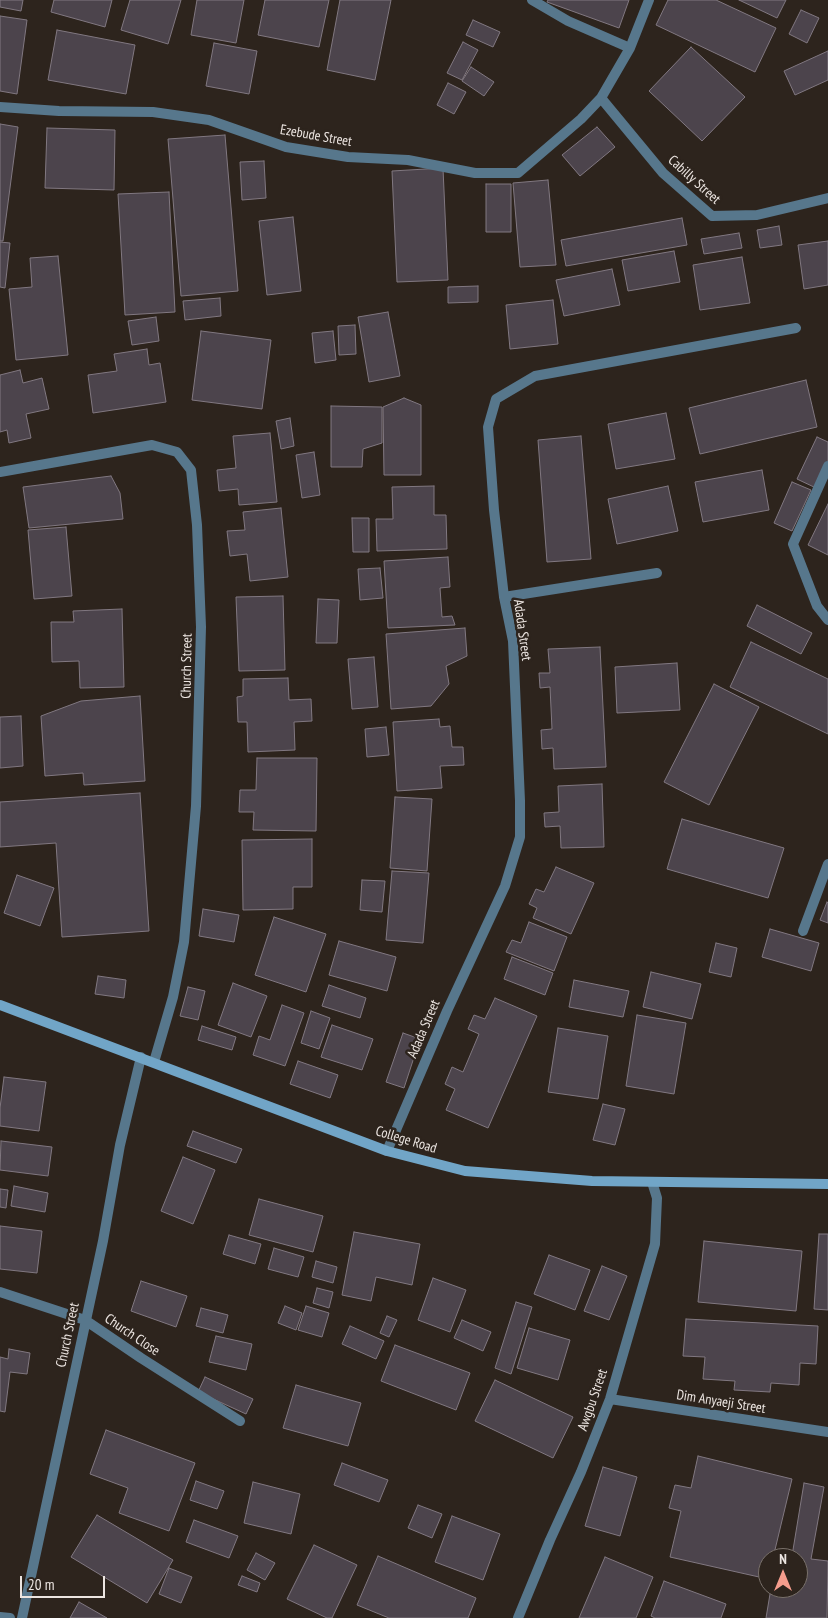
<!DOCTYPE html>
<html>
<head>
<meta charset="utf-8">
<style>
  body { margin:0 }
  #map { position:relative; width:828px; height:1618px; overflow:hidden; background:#2d241d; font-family:"PT Sans Narrow",sans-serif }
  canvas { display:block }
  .north { position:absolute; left:758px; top:1548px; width:50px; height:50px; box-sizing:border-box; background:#2d241d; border:1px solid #79716b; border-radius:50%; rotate:0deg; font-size:14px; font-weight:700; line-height:20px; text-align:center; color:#ece5e1 }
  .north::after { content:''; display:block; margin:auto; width:18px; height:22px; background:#f59d8d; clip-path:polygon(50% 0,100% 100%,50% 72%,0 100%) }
  .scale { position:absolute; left:20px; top:1576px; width:85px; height:22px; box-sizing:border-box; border:2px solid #ece5e1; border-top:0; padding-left:6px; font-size:15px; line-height:18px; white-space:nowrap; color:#ece5e1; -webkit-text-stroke:4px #2d241d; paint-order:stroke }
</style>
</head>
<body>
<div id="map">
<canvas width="828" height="1618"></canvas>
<div class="north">N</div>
<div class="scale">20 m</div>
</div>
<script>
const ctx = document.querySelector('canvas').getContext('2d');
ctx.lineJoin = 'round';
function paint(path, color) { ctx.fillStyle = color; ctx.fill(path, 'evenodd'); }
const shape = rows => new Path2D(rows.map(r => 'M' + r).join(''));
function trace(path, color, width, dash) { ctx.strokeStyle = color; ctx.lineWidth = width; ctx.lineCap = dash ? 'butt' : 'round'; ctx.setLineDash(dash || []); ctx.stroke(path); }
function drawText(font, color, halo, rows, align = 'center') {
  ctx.font = font + ' "PT Sans Narrow",sans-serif'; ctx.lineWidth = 5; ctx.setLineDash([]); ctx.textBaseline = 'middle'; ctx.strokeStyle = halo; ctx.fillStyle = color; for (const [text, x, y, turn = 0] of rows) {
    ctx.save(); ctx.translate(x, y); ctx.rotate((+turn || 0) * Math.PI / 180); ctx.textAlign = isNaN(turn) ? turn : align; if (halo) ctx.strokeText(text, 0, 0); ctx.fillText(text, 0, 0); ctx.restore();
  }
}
const building = shape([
  [0,0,23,0,21,11,0,7,0,0],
  [54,0,112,0,105,27,51,12,54,0],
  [130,0,181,0,168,44,121,30,130,0],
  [197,0,244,0,236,43,191,35,197,0],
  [265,0,329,0,319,47,258,35,265,0],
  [340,0,391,0,375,80,327,70,340,0],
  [548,0,629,0,619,28,547,2,548,0],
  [668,0,716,0,776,28,755,72,656,25,668,0],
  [739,0,786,0,777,18,739,0],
  [801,10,819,18,807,43,789,34,801,10],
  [0,16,27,20,17,94,0,91,0,16],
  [473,20,500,32,493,47,466,35,473,20],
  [57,30,135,45,126,94,48,80,57,30],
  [463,42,478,50,462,80,447,73,463,42],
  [214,43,257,51,249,94,206,86,214,43],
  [691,47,745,97,702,141,649,91,691,47],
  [828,51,828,80,795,95,784,71,828,51],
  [471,67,494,82,484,96,462,81,471,67],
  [448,83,466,92,454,114,437,105,448,83],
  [0,124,18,127,3,241,0,241,0,124],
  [597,127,615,147,580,176,562,155,597,127],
  [47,128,115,130,114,190,45,188,47,128],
  [225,135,238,291,181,296,168,139,225,135],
  [264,161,266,198,242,200,240,162,264,161],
  [443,168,448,280,397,282,392,171,443,168],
  [548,180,556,265,520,267,513,183,548,180],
  [486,184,511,184,511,232,486,232,486,184],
  [169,192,175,312,125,315,118,194,169,192],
  [293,217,301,291,267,295,259,221,293,217],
  [682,218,687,245,566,266,561,240,682,218],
  [779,226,782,245,760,248,757,230,779,226],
  [739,233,742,248,704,254,701,239,739,233],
  [828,241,828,285,804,289,798,245,828,241],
  [0,242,10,243,5,288,0,287,0,242],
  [674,251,680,282,628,291,622,260,674,251],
  [58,256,68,355,16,360,9,289,32,287,30,258,58,256],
  [742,257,750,303,700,310,693,265,742,257],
  [612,269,620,305,564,316,556,280,612,269],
  [478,286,478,302,448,303,448,287,478,286],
  [220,298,221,316,185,320,183,301,220,298],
  [553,300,558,344,510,349,506,305,553,300],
  [388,312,400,376,369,382,358,317,388,312],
  [156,317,159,341,132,345,128,321,156,317],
  [355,325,356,354,339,355,338,326,355,325],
  [201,331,271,340,262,409,192,400,201,331],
  [333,331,336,360,315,363,312,333,333,331],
  [147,349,149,365,160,363,166,402,93,413,88,375,117,371,114,354,147,349],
  [20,370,23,383,42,378,49,409,26,414,31,438,9,443,7,430,0,432,0,375,20,370],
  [806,380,817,427,700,454,689,408,806,380],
  [404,398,421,405,421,475,384,475,383,407,404,398],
  [331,406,382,407,382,443,363,449,362,467,331,467,331,406],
  [666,413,675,459,616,469,608,424,666,413],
  [290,418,294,446,281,449,276,421,290,418],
  [270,433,277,502,239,505,238,489,219,491,217,470,236,468,233,436,270,433],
  [581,436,591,559,547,562,538,440,581,436],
  [817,437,828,442,828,462,816,488,797,479,817,437],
  [314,452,320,495,302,498,296,455,314,452],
  [762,470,769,510,703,522,695,482,762,470],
  [111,476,120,493,123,519,29,528,23,487,111,476],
  [792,482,811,490,792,531,774,523,792,482],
  [434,486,434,515,446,515,447,549,377,551,376,519,393,519,392,487,434,486],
  [668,486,678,531,617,544,608,499,668,486],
  [828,504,828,555,808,545,828,504],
  [281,508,288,577,250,581,247,554,230,556,227,531,245,530,243,512,281,508],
  [352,518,369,518,369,552,353,552,352,518],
  [66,527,72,596,34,599,28,530,66,527],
  [448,557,450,587,440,588,442,617,452,616,455,625,388,628,384,561,448,557],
  [380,568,383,598,360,600,358,569,380,568],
  [283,596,285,670,239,671,236,597,283,596],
  [318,599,339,600,337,643,316,643,318,599],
  [757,605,812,633,801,654,747,626,757,605],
  [122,609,124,687,80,688,79,661,52,662,51,622,74,622,73,611,122,609],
  [465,628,467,656,446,666,449,684,431,706,391,709,386,634,465,628],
  [751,642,828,679,828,734,730,687,751,642],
  [600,647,606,767,554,769,553,748,542,749,541,730,552,729,550,687,540,688,539,673,550,673,548,649,600,647],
  [374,657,378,707,352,709,348,659,374,657],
  [677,663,680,710,617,713,615,667,677,663],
  [288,678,289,700,311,699,312,721,294,722,295,750,248,752,247,722,238,722,237,697,243,696,243,679,288,678],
  [714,684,759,707,709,805,664,782,714,684],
  [140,696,145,781,84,785,83,773,45,776,41,716,81,701,140,696],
  [21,716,23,766,0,768,0,717,21,716],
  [439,719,440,727,450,726,452,747,463,747,464,765,440,766,442,788,397,791,393,722,439,719],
  [386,727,389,755,367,757,365,729,386,727],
  [257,758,317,758,316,831,253,830,254,812,239,812,240,790,256,790,257,758],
  [602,784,604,847,561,848,560,826,545,827,544,813,559,812,558,786,602,784],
  [140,793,149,931,62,937,56,843,0,847,0,802,140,793],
  [395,797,432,799,427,871,390,868,395,797],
  [682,819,784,848,768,898,667,869,682,819],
  [312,839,312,887,293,887,293,909,243,910,242,840,312,839],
  [556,867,594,883,571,934,533,918,537,908,529,904,536,889,544,892,556,867],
  [392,871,429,873,423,943,386,940,392,871],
  [17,875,54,888,40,926,4,913,17,875],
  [362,880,385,881,382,912,360,910,362,880],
  [827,902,828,903,828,923,820,920,827,902],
  [203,909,239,915,234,942,199,936,203,909],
  [274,917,326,934,306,992,255,975,274,917],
  [529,922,567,937,554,971,506,952,512,940,521,943,529,922],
  [770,929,819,943,811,971,762,957,770,929],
  [339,941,396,957,387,991,329,975,339,941],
  [716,943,737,948,731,977,709,972,716,943],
  [512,957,553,973,545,995,504,979,512,957],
  [651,972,701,984,692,1019,643,1007,651,972],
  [98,976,126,980,124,998,95,994,98,976],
  [574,980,629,991,623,1017,569,1007,574,980],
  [233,983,267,996,251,1037,218,1025,233,983],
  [329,985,366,998,360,1018,322,1006,329,985],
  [188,987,205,991,198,1020,180,1016,188,987],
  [495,998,537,1016,488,1128,446,1110,455,1089,445,1084,452,1067,463,1072,479,1034,468,1029,474,1015,485,1019,495,998],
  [282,1005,304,1013,285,1066,253,1055,259,1036,270,1040,282,1005],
  [311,1011,330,1018,319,1049,301,1043,311,1011],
  [637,1015,686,1023,674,1094,626,1086,637,1015],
  [332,1025,373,1039,362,1070,321,1057,332,1025],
  [202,1026,236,1037,232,1050,198,1040,202,1026],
  [558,1028,608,1036,598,1099,548,1092,558,1028],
  [403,1033,420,1039,404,1088,386,1082,403,1033],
  [298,1061,338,1075,330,1098,290,1084,298,1061],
  [4,1077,46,1082,39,1131,0,1126,0,1108,4,1077],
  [603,1104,625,1109,615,1145,593,1140,603,1104],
  [193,1131,242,1149,236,1163,187,1146,193,1131],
  [1,1141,52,1147,48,1176,0,1170,1,1141],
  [183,1157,215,1170,193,1224,161,1211,183,1157],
  [14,1186,48,1193,45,1212,11,1206,14,1186],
  [0,1189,8,1190,6,1208,0,1207,0,1189],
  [259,1199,323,1216,313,1252,249,1235,259,1199],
  [0,1226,42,1231,37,1273,0,1269,0,1226],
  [354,1232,420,1244,412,1285,376,1277,371,1301,342,1295,354,1232],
  [819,1234,828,1234,828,1310,814,1309,819,1234],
  [229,1235,261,1244,255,1264,223,1254,229,1235],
  [704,1241,802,1251,796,1311,698,1302,704,1241],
  [274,1248,304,1257,298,1277,268,1269,274,1248],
  [549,1255,590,1270,575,1310,534,1294,549,1255],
  [316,1261,337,1267,333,1283,312,1277,316,1261],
  [602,1266,627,1276,609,1320,584,1311,602,1266],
  [433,1278,466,1290,450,1332,418,1320,433,1278],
  [141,1281,187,1296,176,1327,131,1311,141,1281],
  [317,1288,333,1292,329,1308,313,1303,317,1288],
  [516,1302,532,1307,511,1374,495,1368,516,1302],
  [285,1306,302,1313,296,1330,278,1323,285,1306],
  [306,1306,329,1313,322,1337,298,1330,306,1306],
  [201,1308,228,1315,223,1333,196,1326,201,1308],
  [387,1316,397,1320,389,1337,380,1333,387,1316],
  [686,1319,818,1326,816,1364,800,1363,799,1385,771,1383,770,1392,734,1390,735,1381,703,1379,705,1357,683,1356,686,1319],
  [462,1320,491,1332,483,1351,454,1338,462,1320],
  [350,1326,384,1341,376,1359,342,1344,350,1326],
  [529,1328,570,1340,558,1380,517,1368,529,1328],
  [216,1336,252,1344,246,1370,209,1362,216,1336],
  [395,1345,470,1373,456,1410,381,1381,395,1345],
  [9,1349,30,1353,27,1374,10,1372,5,1412,0,1411,0,1357,8,1359,9,1349],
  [205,1377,253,1399,246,1414,198,1392,205,1377],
  [495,1380,573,1417,553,1458,475,1421,495,1380],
  [296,1385,361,1403,348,1446,283,1428,296,1385],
  [106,1430,195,1463,169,1531,119,1513,128,1488,90,1474,106,1430],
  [698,1456,792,1479,773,1558,768,1558,768,1579,670,1557,681,1511,669,1508,675,1485,691,1488,698,1456],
  [342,1463,388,1480,379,1502,334,1485,342,1463],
  [603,1467,637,1477,620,1536,585,1526,603,1467],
  [196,1481,224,1491,217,1509,190,1500,196,1481],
  [253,1482,300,1494,291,1534,244,1523,253,1482],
  [804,1483,824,1487,811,1559,828,1561,827,1618,766,1618,771,1588,798,1588,798,1558,776,1558,777,1553,792,1556,804,1483],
  [418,1505,442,1514,432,1538,408,1528,418,1505],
  [97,1515,173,1560,147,1603,71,1557,97,1515],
  [452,1516,500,1534,483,1580,435,1562,452,1516],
  [194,1520,238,1536,229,1558,186,1542,194,1520],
  [314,1545,357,1565,332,1618,327,1618,287,1599,314,1545],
  [256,1553,275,1563,265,1580,247,1570,256,1553],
  [378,1556,476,1598,468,1618,389,1618,357,1605,378,1556],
  [605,1557,653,1577,636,1618,579,1618,605,1557],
  [169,1568,192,1577,181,1603,159,1594,169,1568],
  [242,1576,260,1583,257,1592,238,1585,242,1576],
  [664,1581,726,1604,721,1618,655,1618,651,1616,664,1581],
  [79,1602,107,1618,70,1618,79,1602]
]);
const street = shape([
  [532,0,568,21,630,48],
  [601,98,663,173,712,216,757,215,828,198],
  [0,107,59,111,153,112,209,120,286,147,348,157,408,160,475,173,518,173,581,119,601,98,630,48,649,0],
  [828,466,793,544,817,606,828,620],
  [0,472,152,445,177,452,191,470,197,525,201,627,196,806,184,942,173,997,154,1062],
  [504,597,657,573],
  [803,931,828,864],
  [387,1151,447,1011,505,886,520,837,520,801,513,641,504,597,494,510,488,427,496,399,535,376,796,328],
  [0,1292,85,1320,141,1358,240,1421],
  [610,1399,828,1432],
  [0,1617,10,1618],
  [22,1618,103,1241,120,1145,141,1057],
  [518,1618,550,1540,581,1472,610,1399,655,1244,657,1198,652,1182]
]);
const secondary = shape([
  [0,1005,387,1151,465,1171,592,1181,828,1184]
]);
const streetNames = [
  ["Ezebude Street",316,136,10],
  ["Cabilly Street",694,180,42],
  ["Adada Street",522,630,82],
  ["Church Street",187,666,-89],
  ["Adada Street",424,1029,-67],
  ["College Road",406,1140,17],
  ["Church Street",68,1335,-78],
  ["Church Close",132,1335,34],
  ["Awgbu Street",593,1400,-71],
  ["Dim Anyaeji Street",721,1402,9]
];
paint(building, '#4c444c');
trace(building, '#817881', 1);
trace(street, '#57778c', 10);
trace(secondary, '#71a5c7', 10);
drawText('14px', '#ece5e1', '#2d241d', streetNames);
</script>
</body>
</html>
